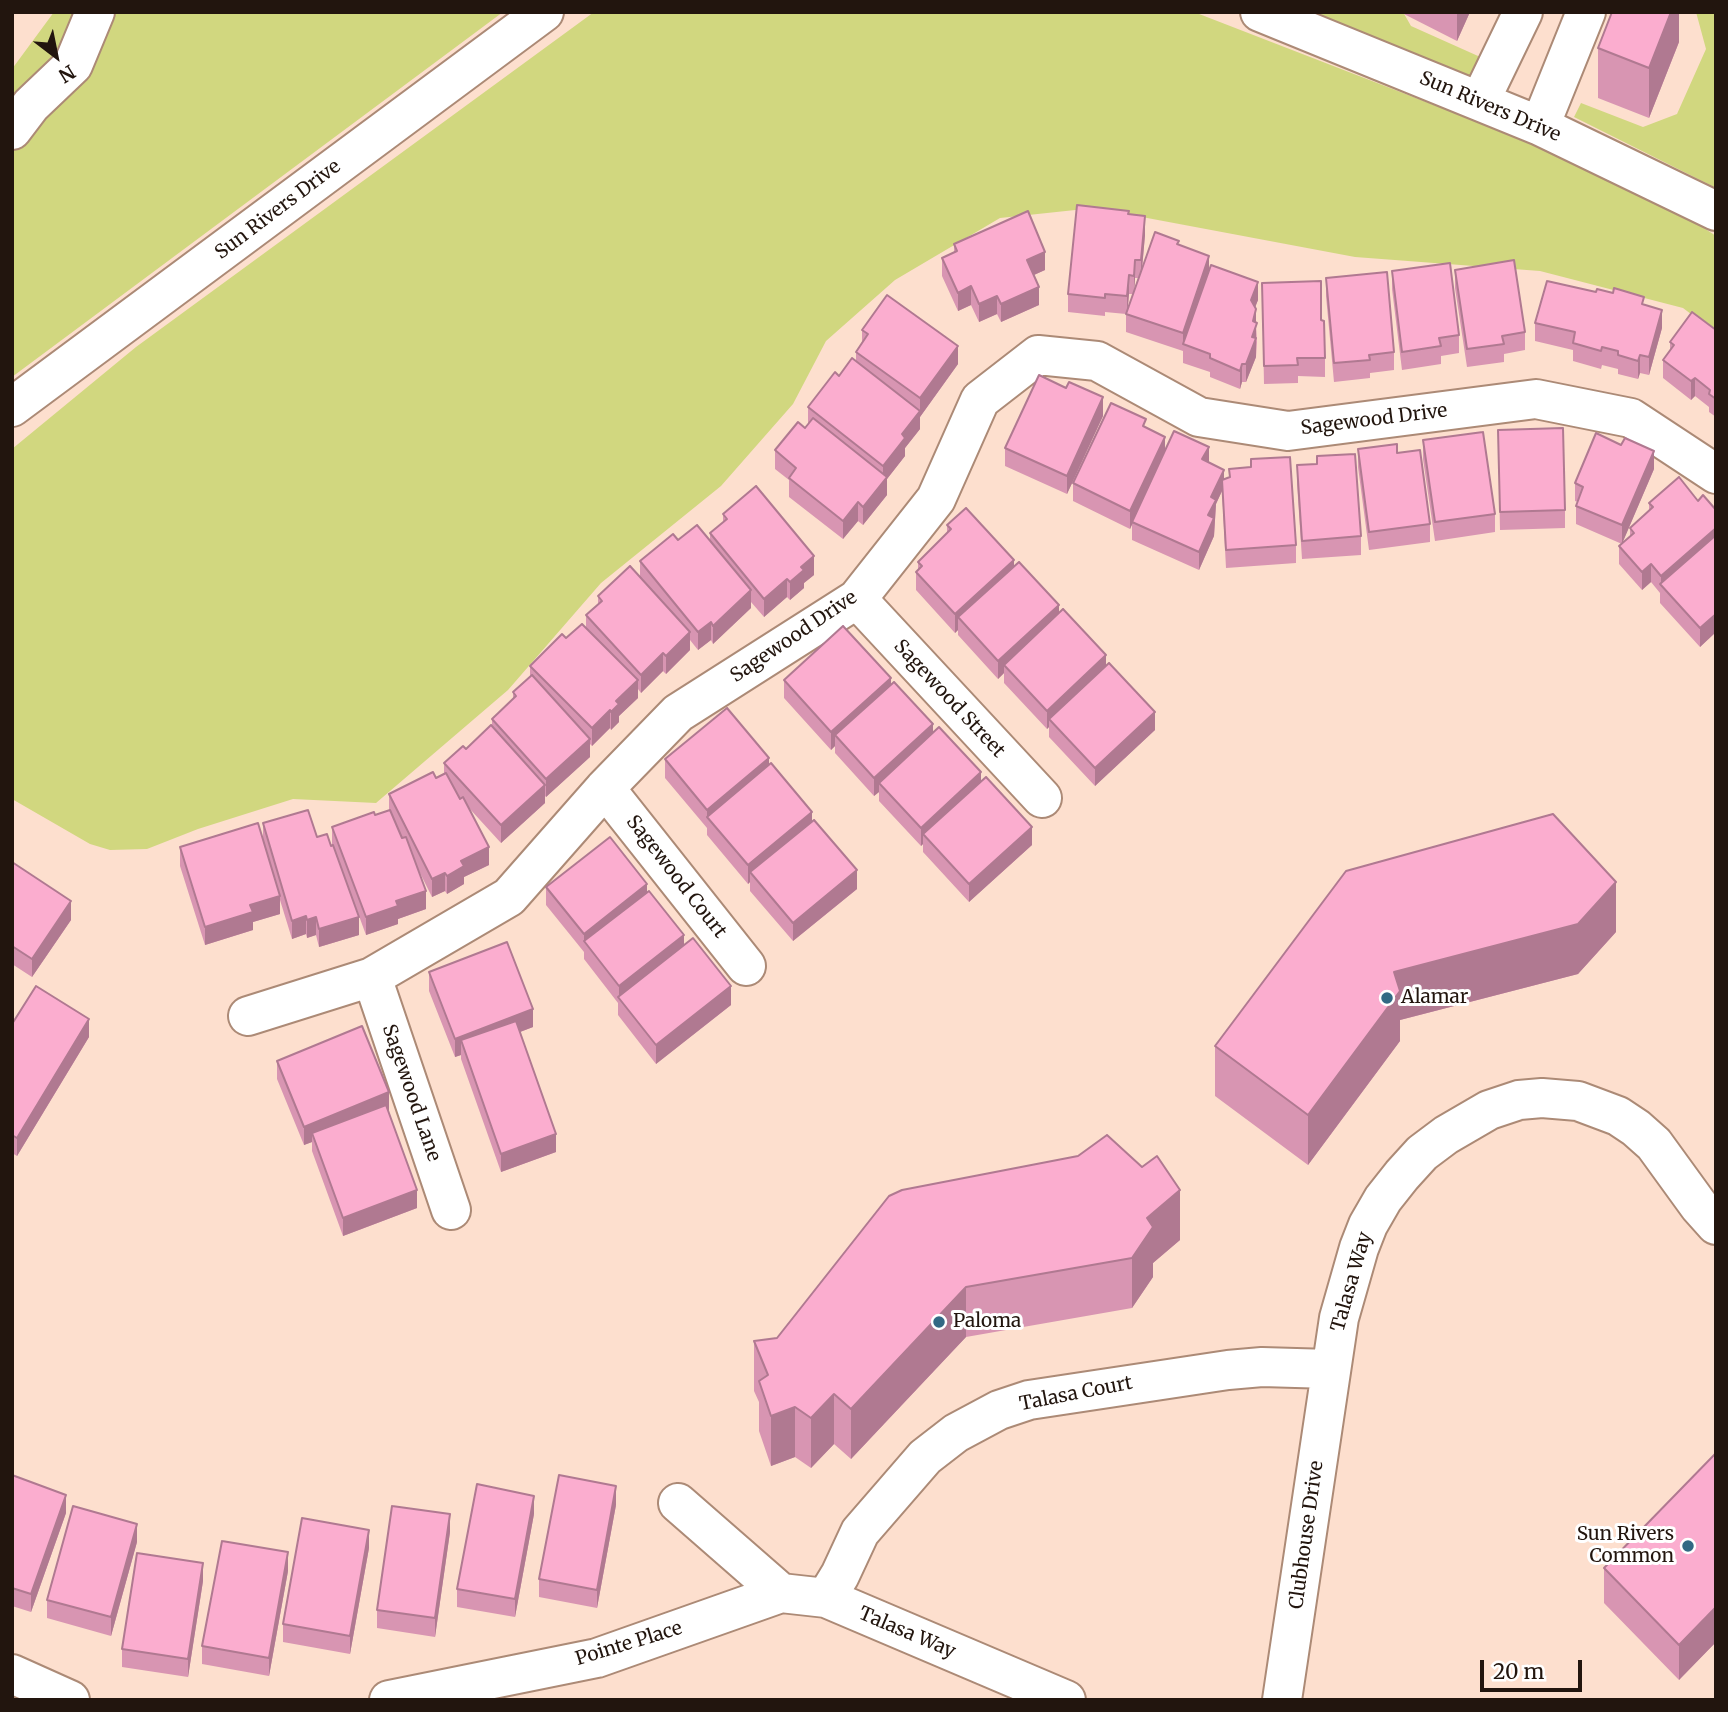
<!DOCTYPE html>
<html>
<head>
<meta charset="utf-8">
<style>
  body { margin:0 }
  #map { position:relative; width:1728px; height:1712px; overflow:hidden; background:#fddfce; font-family:Merriweather,serif }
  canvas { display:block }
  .frame { position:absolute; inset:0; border:14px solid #22150e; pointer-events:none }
  .north { position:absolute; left:21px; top:21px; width:70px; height:70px; -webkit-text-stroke:5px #fff; paint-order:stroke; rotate:148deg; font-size:19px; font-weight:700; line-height:28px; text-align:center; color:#22150e }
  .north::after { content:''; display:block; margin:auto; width:24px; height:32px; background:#22150e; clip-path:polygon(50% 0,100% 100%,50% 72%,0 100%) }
  .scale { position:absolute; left:1480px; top:1660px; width:102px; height:32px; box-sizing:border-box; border:4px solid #22150e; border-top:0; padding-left:9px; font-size:21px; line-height:24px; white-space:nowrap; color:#22150e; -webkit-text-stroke:5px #fff; paint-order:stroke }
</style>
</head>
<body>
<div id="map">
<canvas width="1728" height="1712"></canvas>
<div class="frame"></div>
<div class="north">N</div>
<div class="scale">20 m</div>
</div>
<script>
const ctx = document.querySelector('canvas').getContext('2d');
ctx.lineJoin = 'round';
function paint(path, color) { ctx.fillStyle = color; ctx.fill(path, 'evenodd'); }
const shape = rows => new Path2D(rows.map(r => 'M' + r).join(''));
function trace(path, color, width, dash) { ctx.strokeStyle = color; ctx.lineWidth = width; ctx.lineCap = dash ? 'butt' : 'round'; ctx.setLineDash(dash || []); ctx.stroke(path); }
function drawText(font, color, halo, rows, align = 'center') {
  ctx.font = font + ' Merriweather,serif'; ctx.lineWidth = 6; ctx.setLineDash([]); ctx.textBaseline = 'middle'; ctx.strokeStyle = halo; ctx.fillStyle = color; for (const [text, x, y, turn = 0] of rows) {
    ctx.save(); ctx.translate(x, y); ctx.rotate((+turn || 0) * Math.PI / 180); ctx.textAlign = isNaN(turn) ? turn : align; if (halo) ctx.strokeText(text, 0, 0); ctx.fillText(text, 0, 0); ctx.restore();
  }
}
const green = shape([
  [54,12,503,12,12,377,12,69],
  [594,12,1194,12,1532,143,1657,197,1716,236,1716,333,1683,308,1540,271,1355,257,1094,208,1000,218,895,280,826,341,793,404,721,486,601,583,508,690,376,803,293,799,198,829,147,849,110,850,90,844,12,799,12,449,136,347],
  [1313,12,1403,12,1411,26,1487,60,1477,81],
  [1696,12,1716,12,1716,188,1574,117,1581,103,1643,127,1677,114,1706,49]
]);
const minor = shape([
  [1260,12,1540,126,1716,211],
  [1480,101,1523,12],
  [1540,126,1586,12],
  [12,130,31,105,73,65,95,12],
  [12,407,544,12],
  [857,599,1042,798],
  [605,788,746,966],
  [372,977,451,1210],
  [248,1016,372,977,509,897,605,788,678,713,857,599,936,499,980,400,1038,355,1097,361,1199,417,1288,431,1536,399,1631,418,1716,474],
  [678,1503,781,1593],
  [826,1598,840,1575,860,1532,925,1457,956,1433,999,1410,1029,1400,1228,1370,1262,1367,1330,1369],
  [12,1674,70,1700],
  [389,1700,597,1658,781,1593,826,1598,1066,1700],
  [1282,1700,1339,1318,1359,1248,1368,1225,1383,1199,1402,1175,1422,1153,1446,1135,1489,1110,1519,1100,1542,1098,1578,1101,1618,1116,1636,1128,1654,1144,1699,1206,1716,1225]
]);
const wall = shape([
  [1400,12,1470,12,1457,41],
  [1679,12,1679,42,1649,118,1598,98,1598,48],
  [1129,214,1145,235,1142,270,1179,244,1209,270,1258,300,1255,307,1257,342,1256,357,1246,382,1242,382,1240,389,1210,377,1210,372,1183,363,1183,349,1183,351,1126,332,1126,314,1105,312,1105,316,1068,312,1068,294],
  [1135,278,1138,278,1134,290],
  [1129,294,1133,294,1128,308],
  [954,244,1045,270,1034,275,1039,305,1001,322,997,314,979,322,971,305,958,311,942,276,942,258,954,253],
  [1455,270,1525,332,1525,350,1504,354,1504,362,1467,367,1455,288],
  [1392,271,1459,335,1459,353,1441,356,1441,364,1402,370,1392,289],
  [1326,278,1394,352,1394,370,1370,373,1370,378,1334,382,1326,296],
  [1262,283,1321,320,1325,358,1325,377,1298,376,1298,383,1264,384],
  [1644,304,1662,328,1649,375,1640,373,1638,379,1618,374,1618,369,1602,365,1601,369,1573,361,1573,350,1535,341,1535,323],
  [862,330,958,364,920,417,920,429,905,448,905,456,887,479,887,495,863,525,858,521,843,539,789,497,789,480,775,469,775,450,805,428,808,424,808,407,839,376,856,362,856,352,862,342],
  [1716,330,1716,417,1709,412,1709,407,1695,396,1691,400,1663,378,1663,360,1670,351,1670,342],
  [1066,388,1103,416,1067,494,1005,466,1005,448],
  [1146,427,1165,450,1209,463,1224,479,1251,467,1251,459,1296,545,1296,563,1226,568,1222,491,1216,504,1214,536,1199,570,1132,540,1132,524,1130,529,1073,501,1073,483],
  [1498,430,1565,510,1565,528,1500,530],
  [1423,440,1495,514,1495,532,1435,541,1423,459],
  [1358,449,1397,453,1430,524,1430,542,1369,550,1358,467],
  [1297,465,1361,536,1361,555,1302,559,1297,483],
  [1654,469,1622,543,1630,536,1630,528,1649,511,1649,503,1698,501,1716,510,1716,632,1700,647,1660,603,1660,593,1651,582,1642,590,1619,564,1619,546,1622,544,1576,524,1576,506,1578,502,1575,501,1575,483],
  [723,514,814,575,804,583,804,588,790,600,787,597,764,617,751,602,751,608,713,644,711,640,698,650,690,640,690,650,666,674,663,671,641,693,638,689,638,698,619,716,619,722,611,730,610,728,592,746,590,744,590,757,546,797,545,796,545,803,501,843,469,808,489,865,464,877,464,884,447,894,445,891,432,897,419,871,426,909,398,919,398,924,366,935,355,905,359,935,319,947,316,935,307,938,306,934,292,939,280,900,280,914,253,922,253,930,205,945,180,866,180,847,263,840,263,823,317,837,332,846,332,827,375,815,389,810,389,794,436,778,444,773,444,763,466,749,492,726,492,719,513,700,513,692,530,676,530,666,566,638,586,628,586,615,598,604,598,596,640,576,640,561,678,540,710,541,710,533,723,523],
  [947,525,1014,567,1059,613,1106,666,1155,730,1095,786,1049,737,1049,727,1047,729,1004,683,1004,673,998,679,958,635,958,630,955,633,916,590,916,572,918,569,918,562,947,533],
  [784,680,891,685,933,733,981,781,1032,845,969,902,923,852,923,844,921,846,879,801,879,792,874,796,835,753,835,746,831,750,784,698],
  [665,759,769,765,812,821,857,889,793,941,750,891,750,882,748,884,707,835,707,828,665,778],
  [12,862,71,920,32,977,12,964],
  [546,887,647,893,684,945,731,1005,656,1064,618,1015,618,1003,584,959,584,952,546,905],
  [1616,932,1578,974,1400,1020,1400,1041,1308,1165,1215,1096,1215,1046],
  [429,972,533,1027,520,1032,556,1152,501,1172,461,1059,461,1055,455,1057,429,991],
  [12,1024,89,1037,17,1156,12,1153],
  [277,1061,389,1110,388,1110,417,1208,343,1236,312,1151,312,1142,304,1145,277,1079],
  [889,1196,1180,1240,1153,1263,1153,1277,1132,1308,966,1337,851,1459,834,1444,811,1468,795,1457,771,1466,759,1431,759,1402,754,1391,754,1341,777,1338],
  [1716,1453,1716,1642,1679,1680,1604,1603,1604,1568],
  [12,1475,66,1513,31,1612,12,1606],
  [616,1505,597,1608,539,1597,539,1579],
  [534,1514,515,1617,457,1607,457,1589],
  [450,1532,435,1637,377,1628,377,1610],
  [137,1542,111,1636,47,1618,47,1600],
  [369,1548,350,1654,283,1642,283,1624],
  [288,1571,269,1676,202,1664,202,1646],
  [203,1581,188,1677,122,1667,122,1649]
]);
const shadedWall = shape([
  [1457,12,1470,12,1457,41],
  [1671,12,1679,12,1679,42,1649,118,1649,68],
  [1145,216,1145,235,1141,279,1141,260],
  [1045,252,1045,270,1027,278,1027,260],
  [1209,256,1209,274,1183,344,1183,351,1183,333],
  [1135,260,1135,278,1134,294,1134,276],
  [1129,275,1129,294,1127,314,1127,296],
  [1258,282,1258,300,1251,318,1251,300],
  [971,286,971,305,958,311,958,293],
  [1039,287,1039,305,1001,322,1001,304],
  [997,296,997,314,979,322,979,304],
  [1256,309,1256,357,1246,382,1246,364,1253,321],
  [1662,310,1662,328,1649,375,1649,357],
  [958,346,958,364,920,417,920,398],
  [1640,355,1640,373,1638,379,1638,361],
  [1242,364,1242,382,1240,389,1240,371],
  [1695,378,1695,396,1691,400,1691,381],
  [1103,397,1103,416,1067,494,1067,476],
  [920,411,920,429,905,448,905,456,887,479,887,495,863,525,863,507,883,482,883,466,902,434],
  [1165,437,1165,455,1130,529,1130,511],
  [1209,447,1209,465,1202,459],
  [1654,451,1654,469,1622,544,1622,525],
  [1224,470,1224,488,1222,480,1222,491,1216,504,1214,536,1199,570,1199,552,1208,515,1211,497],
  [858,502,858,521,843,539,843,521],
  [1716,528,1716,546,1661,586,1661,576],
  [814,556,814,575,804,583,804,588,790,600,790,582,801,567],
  [1014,560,1014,579,958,617,958,630,955,633,955,614],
  [1651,564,1651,582,1642,590,1642,572],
  [787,579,787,597,764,617,764,599],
  [751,590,751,608,713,644,713,626],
  [1059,605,1059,623,1004,665,1004,673,998,679,998,661],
  [1716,614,1716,632,1700,647,1700,628],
  [711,622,711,640,698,650,698,632],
  [690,632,690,650,666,674,666,656],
  [663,653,663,671,641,693,641,675],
  [1106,655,1106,673,1049,719,1049,727,1047,729,1047,711],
  [891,678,891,696,835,735,835,746,831,750,831,732],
  [638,680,638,698,619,716,619,722,611,730,611,712,616,701],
  [610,710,610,728,592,746,592,728],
  [1155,712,1155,730,1095,786,1095,768],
  [933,724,933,742,879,783,879,792,874,796,874,778],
  [590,739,590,757,546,797,546,779],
  [769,758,769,776,707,817,707,828,707,810],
  [981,772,981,790,923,834,923,844,921,846,921,828],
  [545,785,545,803,501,843,501,825],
  [812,812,812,831,750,872,750,882,748,884,748,865],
  [1032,827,1032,845,969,902,969,884],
  [489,847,489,865,464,877,464,884,447,894,447,876,461,861],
  [857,870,857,889,793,941,793,923],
  [445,873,445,891,432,897,432,879],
  [1616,882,1616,932,1578,974,1400,1020,1400,1041,1308,1165,1308,1115,1394,972],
  [647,884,647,902,584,941,584,934],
  [426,891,426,909,398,919,398,924,366,935,366,917,396,901],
  [280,896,280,914,253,922,253,930,205,945,205,927,250,905],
  [71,901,71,920,32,977,32,959],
  [306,916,306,934,292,939,292,921],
  [316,917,316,935,307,938,307,920],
  [359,917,359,935,319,947,319,929],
  [684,935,684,953,619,998,619,986],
  [731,986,731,1005,656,1064,656,1045],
  [533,1009,533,1027,465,1053,461,1040,461,1055,455,1057,455,1039],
  [89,1019,89,1037,17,1156,17,1138],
  [389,1092,389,1110,315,1140,312,1133,312,1142,304,1145,304,1127],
  [556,1134,556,1152,501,1172,501,1154],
  [417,1190,417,1208,343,1236,343,1218],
  [1180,1190,1180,1240,1153,1263,1153,1277,1132,1308,1132,1258,1147,1218],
  [966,1287,966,1337,851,1459,851,1409],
  [834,1394,834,1444,811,1468,811,1418],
  [795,1407,795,1457,771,1466,771,1416],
  [616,1486,616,1505,597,1608,597,1590],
  [66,1495,66,1513,31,1612,31,1594],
  [534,1496,534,1514,515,1617,515,1599],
  [450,1514,450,1532,435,1637,435,1618],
  [137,1524,137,1542,111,1636,111,1617],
  [369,1530,369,1548,350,1654,350,1636],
  [288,1552,288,1571,269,1676,269,1658],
  [203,1563,203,1581,188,1677,188,1659],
  [1716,1607,1716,1642,1679,1680,1679,1645]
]);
const building = shape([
  [1612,12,1671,12,1649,68,1598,48,1612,12],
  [1077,205,1129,211,1128,214,1145,216,1141,260,1135,260,1134,276,1129,275,1127,296,1105,294,1105,298,1068,294,1077,205],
  [1028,211,1045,252,1027,260,1039,287,1001,304,997,296,979,304,971,286,958,293,942,258,957,251,954,244,1028,211],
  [1155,232,1179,241,1177,244,1209,256,1183,333,1126,314,1155,232],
  [1514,260,1525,332,1502,336,1504,344,1467,349,1455,270,1514,260],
  [1450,263,1459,335,1439,338,1441,346,1402,352,1392,271,1450,263],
  [1211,265,1258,282,1251,300,1256,309,1253,321,1257,323,1252,337,1256,338,1246,364,1242,364,1240,371,1210,358,1210,354,1183,344,1211,265],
  [1387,272,1394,352,1369,355,1370,360,1334,363,1326,278,1387,272],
  [1321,281,1321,320,1324,321,1325,358,1297,358,1298,365,1264,366,1262,283,1321,281],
  [1547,281,1596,292,1597,289,1613,293,1614,288,1644,297,1642,304,1662,310,1649,357,1640,355,1638,361,1618,355,1618,351,1602,347,1601,351,1573,343,1575,332,1535,323,1547,281],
  [887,295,958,346,920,398,856,352,868,334,862,330,887,295],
  [1692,312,1716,330,1716,399,1709,394,1710,390,1695,378,1691,381,1663,360,1674,345,1670,342,1692,312],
  [852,358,920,411,902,434,905,438,883,466,808,407,835,372,839,376,852,358],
  [1039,375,1066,388,1069,382,1103,397,1067,476,1005,448,1039,375],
  [1111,403,1146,419,1143,426,1165,437,1130,511,1073,483,1111,403],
  [813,418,887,477,863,507,858,502,843,521,789,478,796,468,775,450,798,422,805,428,813,418],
  [1563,428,1565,510,1500,512,1498,430,1563,428],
  [1174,431,1209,447,1202,459,1224,470,1211,497,1216,500,1208,515,1214,518,1199,552,1132,522,1174,431],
  [1483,432,1495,514,1435,522,1423,440,1483,432],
  [1596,433,1621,445,1625,438,1654,451,1622,525,1576,506,1583,487,1575,483,1596,433],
  [1397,444,1397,453,1420,450,1430,524,1369,532,1358,449,1397,444],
  [1355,454,1361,536,1302,541,1297,465,1317,464,1317,456,1355,454],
  [1290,457,1296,545,1226,550,1222,480,1230,477,1229,469,1251,467,1251,459,1290,457],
  [1679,477,1698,501,1703,495,1716,510,1716,528,1661,576,1651,564,1642,572,1619,546,1634,533,1630,528,1653,507,1649,503,1679,477],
  [756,486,814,556,801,567,804,570,790,582,787,579,764,599,710,533,727,519,723,514,756,486],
  [966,508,1014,560,955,614,916,572,922,566,918,562,951,529,947,525,966,508],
  [697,525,751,590,713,626,711,622,698,632,640,561,673,534,678,540,697,525],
  [1716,535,1716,614,1700,628,1660,584,1716,535],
  [1019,562,1059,605,998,661,958,617,1019,562],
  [630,566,690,632,666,656,663,653,641,675,586,615,602,601,598,596,630,566],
  [1063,609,1106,655,1047,711,1004,665,1063,609],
  [582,624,638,680,616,701,619,704,611,712,610,710,592,728,530,666,562,634,566,638,582,624],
  [843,626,891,678,831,732,784,680,843,626],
  [1109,663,1155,712,1095,768,1049,719,1109,663],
  [532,675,590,739,546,779,492,719,516,696,513,692,532,675],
  [894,682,933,724,874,778,835,735,894,682],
  [727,708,769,758,707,810,665,759,727,708],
  [491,725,545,785,501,825,444,763,463,746,466,749,491,725],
  [939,727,981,772,921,828,879,783,939,727],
  [771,763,812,812,748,865,707,817,771,763],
  [433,772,436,778,446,773,460,799,463,797,489,847,461,861,464,866,447,876,445,873,432,879,389,794,433,772],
  [986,777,1032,827,969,884,923,834,986,777],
  [308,810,317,837,327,834,331,846,333,845,359,917,319,929,316,917,307,920,306,916,292,921,263,823,308,810],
  [390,810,402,838,406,837,426,891,396,901,398,906,366,917,332,827,374,812,375,815,390,810],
  [1553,814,1616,882,1578,924,1394,972,1400,991,1308,1115,1215,1046,1346,871,1553,814],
  [814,820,857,870,793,923,750,872,814,820],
  [258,823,280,896,250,905,253,912,205,927,180,847,258,823],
  [610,837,647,884,584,934,546,887,610,837],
  [12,862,71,901,32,959,12,946,12,862],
  [649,891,684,935,619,986,584,941,649,891],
  [693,938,731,986,656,1045,618,997,693,938],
  [507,942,533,1009,455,1039,429,972,507,942],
  [36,986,89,1019,17,1138,12,1135,12,1024,36,986],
  [516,1021,556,1134,501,1154,461,1040,516,1021],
  [362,1026,389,1092,304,1127,277,1061,362,1026],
  [386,1105,417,1190,343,1218,312,1133,386,1105],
  [1107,1135,1142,1167,1157,1156,1180,1190,1147,1218,1153,1227,1132,1258,966,1287,851,1409,834,1394,811,1418,795,1407,771,1416,759,1381,768,1375,754,1341,777,1338,889,1196,902,1190,1078,1156,1107,1135],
  [1716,1453,1716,1607,1679,1645,1604,1568,1716,1453],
  [12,1475,66,1495,31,1594,12,1588,12,1475],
  [559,1475,616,1486,597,1590,539,1579,559,1475],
  [477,1484,534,1496,515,1599,457,1589,477,1484],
  [73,1506,137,1524,111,1617,47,1600,73,1506],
  [392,1506,450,1514,435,1618,377,1610,392,1506],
  [302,1518,369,1530,350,1636,283,1624,302,1518],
  [222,1541,288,1552,269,1658,202,1646,222,1541],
  [137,1553,203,1563,188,1659,122,1649,137,1553]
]);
const markers = [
  [1387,998,7,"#326984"],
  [939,1322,7,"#326984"],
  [1688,1546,7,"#326984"]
];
const streetNames = [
  ["Sun Rivers Drive",1490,107,23],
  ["Sun Rivers Drive",278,210,-37],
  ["Sagewood Drive",1374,420,-7],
  ["Sagewood Drive",794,637,-34],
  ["Sagewood Street",949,699,47],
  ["Sagewood Court",676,877,52],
  ["Sagewood Lane",411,1093,71],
  ["Talasa Way",1352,1282,-74],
  ["Talasa Court",1076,1394,-11],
  ["Clubhouse Drive",1307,1535,-82],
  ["Talasa Way",907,1633,23],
  ["Pointe Place",629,1644,-17]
];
const poiNames = [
  ["Alamar",1401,998],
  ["Paloma",953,1322],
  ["Sun Rivers",1674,1535,"right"],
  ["Common",1674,1557,"right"]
];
paint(green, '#d1d77f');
trace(minor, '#ac8a76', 42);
trace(minor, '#fff', 38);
paint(wall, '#d895b2');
paint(shadedWall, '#b07991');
paint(building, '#fbadcf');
trace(building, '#b07991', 2);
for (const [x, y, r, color] of markers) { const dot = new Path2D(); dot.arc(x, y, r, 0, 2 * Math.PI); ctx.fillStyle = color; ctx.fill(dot); trace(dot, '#fff', 2.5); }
drawText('19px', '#22150e', '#fff', streetNames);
drawText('19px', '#22150e', '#fff', poiNames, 'left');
</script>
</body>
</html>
